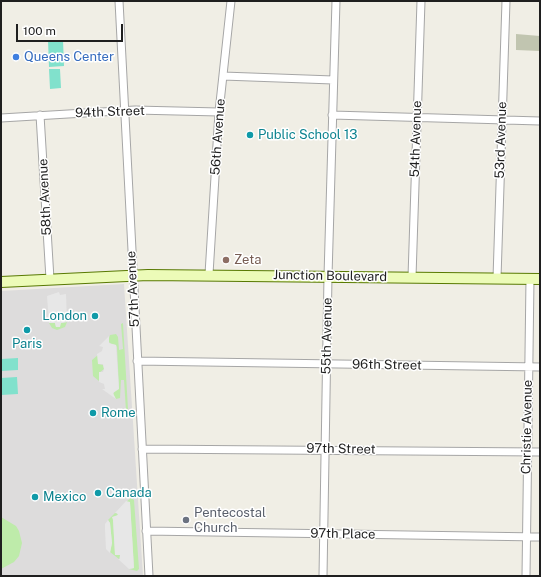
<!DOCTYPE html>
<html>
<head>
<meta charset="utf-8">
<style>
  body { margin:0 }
  #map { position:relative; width:541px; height:577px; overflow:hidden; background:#f0eee5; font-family:"Public Sans",sans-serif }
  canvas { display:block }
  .frame { position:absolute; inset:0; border:2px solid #1f1f1f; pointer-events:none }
  .scale { position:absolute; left:16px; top:24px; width:107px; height:18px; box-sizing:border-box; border:2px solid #1f1f1f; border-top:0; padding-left:5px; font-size:12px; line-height:14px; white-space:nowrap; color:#1f1f1f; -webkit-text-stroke:3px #fff; paint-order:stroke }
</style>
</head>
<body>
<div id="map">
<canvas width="541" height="577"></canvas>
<div class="frame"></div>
<div class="scale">100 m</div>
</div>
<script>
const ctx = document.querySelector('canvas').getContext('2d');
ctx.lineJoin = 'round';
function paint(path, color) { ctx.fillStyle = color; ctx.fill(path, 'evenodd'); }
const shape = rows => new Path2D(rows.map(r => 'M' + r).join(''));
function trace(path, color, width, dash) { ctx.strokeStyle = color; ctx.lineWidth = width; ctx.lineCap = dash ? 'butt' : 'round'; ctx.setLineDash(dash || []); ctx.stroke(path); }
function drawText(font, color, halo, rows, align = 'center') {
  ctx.font = font + ' "Public Sans",sans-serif'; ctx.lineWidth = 3; ctx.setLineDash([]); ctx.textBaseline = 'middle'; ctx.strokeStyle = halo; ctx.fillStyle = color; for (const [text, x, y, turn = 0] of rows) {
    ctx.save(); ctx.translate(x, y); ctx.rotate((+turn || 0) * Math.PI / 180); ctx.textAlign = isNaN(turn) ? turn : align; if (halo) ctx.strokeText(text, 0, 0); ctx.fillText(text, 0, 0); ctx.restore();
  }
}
const residential = shape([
  [124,284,143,576,1,576,1,291]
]);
const construction = shape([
  [516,34,540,36,540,51,516,50]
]);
const grass = shape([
  [67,322,65,327,57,330,52,328,49,323,55,323,56,327,61,323],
  [123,323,128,409,126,411,124,380,121,380,120,398,116,399,113,395,115,390,119,388,117,347,116,345,111,344,108,341,110,335,116,334,118,337,119,350,123,349,121,324],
  [98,355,98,364,103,365,104,369,99,373,99,381,93,376,92,360],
  [131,498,134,500,139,569,137,571,129,569,134,568,130,503,126,502],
  [115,513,118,514,116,517,113,517,115,554,120,555,119,559,110,552,112,543,110,523,108,520],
  [1,517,16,526,19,531,22,543,19,556,14,562,1,569]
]);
const pitch = shape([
  [48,40,63,40,64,66,49,67],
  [49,69,60,69,61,88,50,89],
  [18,358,18,370,1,371,1,359],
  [17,377,18,394,1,395,1,378]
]);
const parking = shape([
  [59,292,60,295,66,294,67,322,61,323,60,327,56,327,55,323,49,323,47,296],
  [109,336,109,343,116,345,119,389,113,393,116,399,102,389,105,389,104,384,99,382,99,372,103,372,104,369,103,364,98,364,97,354,102,351,103,347,99,346],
  [126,501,130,502,134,568,129,569,118,559,120,559,120,555,115,555,113,520,112,517,118,515,117,513,115,513],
  [108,520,110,523,112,543,110,553,106,549,105,529,105,524]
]);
const minor = shape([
  [119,1,149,576],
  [223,76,333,80],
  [40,115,50,279],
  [332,115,540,121],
  [1,118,135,110,219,112],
  [209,274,219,112,231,1],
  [412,277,421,1],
  [497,278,506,1],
  [137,361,540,367],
  [142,449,540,452],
  [146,531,540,537],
  [323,576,328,276,336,1],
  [526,576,530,279]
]);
const secondary = shape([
  [1,282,148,275,540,279]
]);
const markers = [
  [16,57,4,"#3f7fe0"],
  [250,135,4,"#0f9aa8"],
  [226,260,4,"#8d6e63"],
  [95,316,4,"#0f9aa8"],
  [27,330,4,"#0f9aa8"],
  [93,413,4,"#0f9aa8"],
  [98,493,4,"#0f9aa8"],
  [35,497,4,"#0f9aa8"],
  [186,520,4,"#6b7280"]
];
const shopNames = [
  ["Queens Center",24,57]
];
const streetNames = [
  ["94th Street",110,112,-2],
  ["56th Avenue",218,137,-86],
  ["54th Avenue",416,139,-88],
  ["53rd Avenue",501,140,-88],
  ["58th Avenue",45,197,-93],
  ["Junction Boulevard",330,276,1],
  ["57th Avenue",133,289,-93],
  ["55th Avenue",327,336,-89],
  ["96th Street",387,365,1],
  ["Christie Avenue",527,427,-89],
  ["97th Street",341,449,1],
  ["97th Place",343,534,1]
];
const cultureNames = [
  ["Public School 13",258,135],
  ["London",87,316,"right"],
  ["Paris",27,344,"center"],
  ["Rome",101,413],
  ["Canada",106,493],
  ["Mexico",43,497]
];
const educationNames = [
  ["Zeta",234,260]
];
const worshipNames = [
  ["Pentecostal",194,513],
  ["Church",194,528]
];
paint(residential, '#dddcdc');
paint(construction, '#c1c5b0');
paint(grass, '#beebaa');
paint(pitch, '#81e1cc');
paint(parking, '#e7e7e7');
trace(minor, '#a6a6a6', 9);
trace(secondary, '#587902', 12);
trace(minor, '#fff', 7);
trace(secondary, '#ecfbb8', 10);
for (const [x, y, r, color] of markers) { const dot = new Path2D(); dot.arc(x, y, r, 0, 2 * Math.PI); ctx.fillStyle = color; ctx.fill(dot); trace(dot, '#fff', 1.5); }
drawText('13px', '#366cbe', '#fff', shopNames, 'left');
drawText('13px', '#1f1f1f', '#fff', streetNames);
drawText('13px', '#0d838f', '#fff', cultureNames, 'left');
drawText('13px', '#785e54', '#fff', educationNames, 'left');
drawText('13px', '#5b616d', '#fff', worshipNames, 'left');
</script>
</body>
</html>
